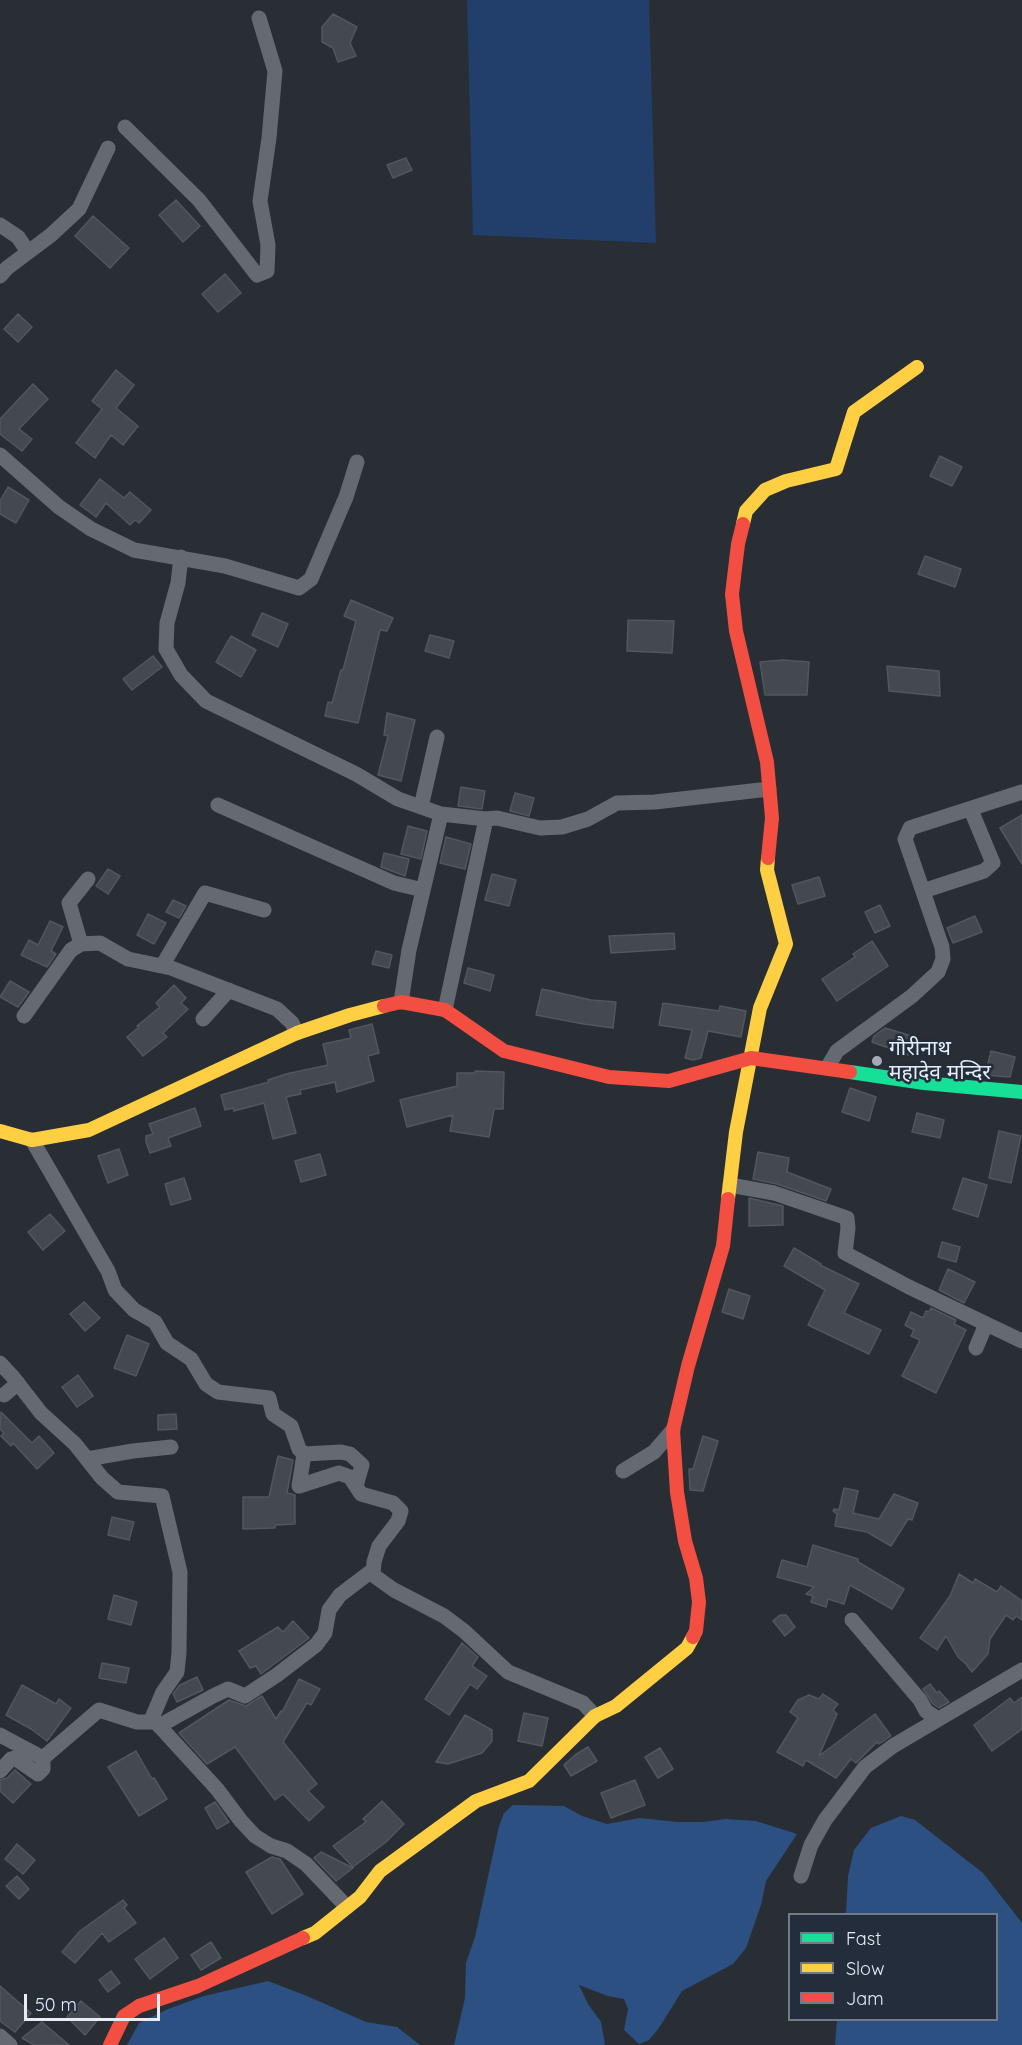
<!DOCTYPE html>
<html>
<head>
<meta charset="utf-8">
<style>
  body { margin:0 }
  #map { position:relative; width:1022px; height:2045px; overflow:hidden; background:#292e35; font-family:Quicksand,sans-serif }
  canvas { display:block }
  .legend { position:absolute; left:788px; top:1913px; width:210px; height:108px; box-sizing:border-box; background:#232d3b; border:2px solid #717a86; margin:0; padding:8px 10px; list-style:none; font-size:18px; color:#e6edf7 }
  .legend li { display:flex; align-items:center; gap:12px; height:30px }
  .legend b { width:30px; border:2px solid #717a86 }
  .scale { position:absolute; left:24px; top:1994px; width:136px; height:27px; box-sizing:border-box; border:3px solid #e6edf7; border-top:0; padding-left:8px; font-size:18px; line-height:21px; white-space:nowrap; color:#e6edf7; -webkit-text-stroke:4px #232d3b; paint-order:stroke }
</style>
</head>
<body>
<div id="map">
<canvas width="1022" height="2045"></canvas>
<ul class="legend">
<li><b style="height:8px;background:#16e098"></b>Fast</li>
<li><b style="height:8px;background:#ffcf43"></b>Slow</li>
<li><b style="height:8px;background:#f24e42"></b>Jam</li>
</ul>
<div class="scale">50 m</div>
</div>
<script>
const ctx = document.querySelector('canvas').getContext('2d');
ctx.lineJoin = 'round';
function paint(path, color) { ctx.fillStyle = color; ctx.fill(path, 'evenodd'); }
const shape = rows => new Path2D(rows.map(r => 'M' + r).join(''));
function trace(path, color, width, dash) { ctx.strokeStyle = color; ctx.lineWidth = width; ctx.lineCap = dash ? 'butt' : 'round'; ctx.setLineDash(dash || []); ctx.stroke(path); }
function drawText(font, color, halo, rows, align = 'center') {
  ctx.font = font + ' Quicksand,"Noto Sans Devanagari",sans-serif'; ctx.lineWidth = 5; ctx.setLineDash([]); ctx.textBaseline = 'middle'; ctx.strokeStyle = halo; ctx.fillStyle = color; for (const [text, x, y, turn = 0] of rows) {
    ctx.save(); ctx.translate(x, y); ctx.rotate((+turn || 0) * Math.PI / 180); ctx.textAlign = isNaN(turn) ? turn : align; if (halo) ctx.strokeText(text, 0, 0); ctx.fillText(text, 0, 0); ctx.restore();
  }
}
const green = shape([
  [467,0,649,0,656,243,473,235]
]);
const forest = shape([
  [513,1805,564,1806,582,1816,607,1824,640,1818,677,1822,703,1822,726,1819,756,1821,797,1834,766,1881,761,1905,746,1948,733,1964,682,1991,659,2028,649,2040,639,2044,624,2030,628,2009,624,1999,608,1996,579,1985,588,2004,601,2022,605,2045,454,2045,465,1998,466,1963,475,1937,499,1826,504,1813],
  [901,1816,915,1820,983,1873,1022,1923,1022,2045,835,2045,837,2020,996,2020,996,1914,846,1914,848,1876,854,1850,871,1828],
  [268,1981,307,1996,366,2022,397,2027,420,2045,127,2045,139,2023,168,2009,204,1996]
]);
const building = shape([
  [333,14,357,27,350,43,356,56,338,62,333,48,322,42,322,27,333,14],
  [406,158,412,170,393,178,387,165,406,158],
  [176,200,200,226,183,242,159,215,176,200],
  [93,216,129,248,110,268,75,236,93,216],
  [225,274,241,293,218,312,202,294,225,274],
  [18,314,32,327,18,342,4,329,18,314],
  [116,370,134,385,116,408,138,426,123,445,111,435,95,458,76,443,102,409,92,401,116,370],
  [33,384,48,399,19,429,32,439,22,451,0,434,0,419,33,384],
  [940,456,962,467,952,486,930,476,940,456],
  [100,479,124,498,130,492,151,510,139,523,135,520,130,525,106,503,96,517,80,505,100,479],
  [8,487,29,500,16,523,0,514,0,501,8,487],
  [925,556,961,569,955,587,918,574,925,556],
  [351,600,393,618,387,631,380,630,358,723,325,716,328,702,332,703,341,670,343,670,356,621,344,616,351,600],
  [262,613,288,624,278,647,252,635,262,613],
  [628,620,674,621,672,653,627,651,628,620],
  [430,635,454,641,449,658,425,651,430,635],
  [231,636,256,650,241,677,216,662,231,636],
  [153,656,162,667,132,690,123,679,153,656],
  [783,660,809,662,807,695,765,695,760,662,783,660],
  [887,666,939,671,940,696,889,691,887,666],
  [387,713,415,720,401,781,378,775,388,736,384,735,387,713],
  [461,787,485,791,482,809,458,806,461,787],
  [515,793,534,798,529,816,510,811,515,793],
  [1022,815,1022,864,1000,828,1022,815],
  [408,826,427,831,421,859,401,854,408,826],
  [446,837,471,844,465,869,440,863,446,837],
  [384,853,409,859,405,876,381,867,384,853],
  [108,869,120,876,108,894,96,886,108,869],
  [492,874,516,880,509,906,485,900,492,874],
  [819,877,825,896,798,904,792,885,819,877],
  [173,900,186,906,179,918,166,912,173,900],
  [880,905,890,926,875,933,865,912,880,905],
  [148,914,166,923,154,944,137,935,148,914],
  [975,916,982,932,953,943,947,928,975,916],
  [50,921,63,927,51,951,56,954,47,967,21,955,29,940,38,945,50,921],
  [674,933,675,949,611,953,609,936,674,933],
  [872,941,888,966,837,1001,822,979,855,957,853,954,872,941],
  [376,951,392,955,389,968,372,964,376,951],
  [468,968,494,975,490,991,464,983,468,968],
  [10,981,29,992,18,1007,0,997,10,981],
  [174,985,186,998,181,1003,188,1009,163,1033,167,1037,143,1056,127,1037,139,1027,137,1026,160,1007,156,1003,174,985],
  [542,989,591,1000,616,1002,613,1028,584,1024,536,1015,542,989],
  [663,1003,719,1011,720,1006,746,1011,741,1037,708,1031,701,1058,693,1060,685,1058,692,1030,659,1025,663,1003],
  [372,1024,379,1053,368,1056,374,1081,337,1092,335,1082,300,1090,301,1094,286,1097,296,1133,273,1139,264,1103,234,1111,233,1108,225,1110,221,1095,269,1082,268,1080,286,1074,328,1065,323,1044,351,1038,349,1030,372,1024],
  [885,1028,915,1037,908,1055,872,1042,874,1036,885,1028],
  [991,1051,1015,1057,1010,1077,985,1075,991,1051],
  [475,1071,504,1072,503,1109,494,1109,489,1137,450,1131,453,1115,407,1127,400,1100,457,1086,457,1073,475,1073,475,1071],
  [850,1088,876,1097,869,1121,842,1112,850,1088],
  [195,1108,201,1126,168,1138,171,1146,150,1153,146,1142,146,1136,153,1134,149,1124,195,1108],
  [917,1113,944,1120,940,1138,912,1132,917,1113],
  [999,1131,1021,1136,1011,1183,989,1178,999,1131],
  [119,1149,128,1175,108,1183,98,1156,119,1149],
  [758,1152,789,1158,787,1172,831,1189,826,1201,777,1184,753,1179,758,1152],
  [320,1154,326,1175,301,1182,295,1161,320,1154],
  [184,1178,191,1199,171,1205,165,1184,184,1178],
  [963,1178,987,1185,978,1217,953,1209,963,1178],
  [749,1198,783,1206,783,1225,749,1226,749,1198],
  [50,1214,65,1231,43,1250,28,1232,50,1214],
  [942,1242,960,1247,956,1262,938,1257,942,1242],
  [794,1248,821,1264,820,1265,859,1284,844,1313,881,1330,869,1354,808,1325,825,1290,784,1266,794,1248],
  [948,1269,975,1282,964,1303,939,1290,948,1269],
  [729,1289,750,1296,743,1319,722,1312,729,1289],
  [84,1302,100,1318,85,1331,70,1314,84,1302],
  [931,1308,956,1320,954,1324,966,1330,936,1393,902,1376,920,1340,911,1336,914,1330,905,1325,911,1312,923,1318,926,1311,929,1312,931,1308],
  [127,1335,149,1344,136,1376,114,1368,127,1335],
  [78,1375,93,1396,77,1407,62,1387,78,1375],
  [1,1412,32,1443,39,1436,54,1453,37,1469,13,1443,11,1446,1,1436,4,1433,0,1429,1,1412],
  [176,1414,177,1429,158,1430,158,1415,176,1414],
  [703,1436,718,1441,703,1491,690,1490,689,1469,693,1469,703,1436],
  [278,1456,293,1460,287,1493,295,1495,295,1524,275,1525,275,1528,243,1529,243,1497,269,1497,278,1456],
  [844,1488,858,1491,853,1513,879,1519,894,1494,918,1503,912,1520,908,1519,891,1546,867,1532,835,1526,837,1514,833,1511,834,1509,839,1510,844,1488],
  [112,1517,134,1522,129,1540,108,1535,112,1517],
  [813,1545,858,1559,858,1562,904,1589,892,1609,850,1585,844,1604,828,1599,826,1607,811,1602,813,1596,806,1594,814,1587,777,1577,782,1560,807,1567,813,1545],
  [959,1574,973,1583,975,1579,997,1592,1001,1586,1022,1601,1022,1620,1016,1616,1013,1620,1006,1615,990,1639,988,1654,972,1672,966,1664,958,1657,946,1636,937,1650,920,1638,950,1596,959,1574],
  [114,1595,137,1602,131,1625,108,1619,114,1595],
  [780,1615,786,1615,795,1627,785,1636,773,1621,780,1615],
  [293,1621,309,1638,261,1674,256,1666,250,1668,239,1651,278,1627,283,1632,293,1621],
  [462,1643,478,1657,472,1666,487,1676,477,1689,470,1684,449,1715,425,1699,462,1643],
  [102,1663,129,1668,126,1683,99,1678,102,1663],
  [197,1677,203,1690,177,1702,173,1694,180,1685,197,1677],
  [299,1679,320,1689,311,1705,307,1703,283,1742,317,1784,308,1791,324,1807,309,1821,283,1794,275,1800,235,1747,207,1764,179,1733,229,1700,246,1706,262,1696,276,1719,281,1711,282,1712,299,1679],
  [930,1684,937,1693,939,1691,949,1702,939,1708,933,1704,923,1689,930,1684],
  [22,1685,56,1704,59,1699,71,1708,47,1741,31,1729,6,1715,22,1685],
  [823,1694,838,1704,833,1710,837,1714,819,1756,875,1714,891,1736,879,1744,877,1742,856,1763,851,1759,836,1778,806,1760,803,1766,777,1752,798,1718,790,1712,798,1700,809,1695,819,1699,823,1694],
  [1022,1697,1022,1729,992,1751,974,1725,1010,1698,1014,1703,1022,1697],
  [524,1713,548,1718,542,1746,518,1741,524,1713],
  [465,1715,492,1730,492,1741,482,1753,448,1764,436,1762,465,1715],
  [588,1747,597,1761,571,1776,564,1765,575,1755,588,1747],
  [660,1748,673,1769,658,1778,645,1757,660,1748],
  [136,1751,152,1779,154,1778,167,1799,139,1816,108,1767,136,1751],
  [15,1770,31,1784,13,1803,0,1791,0,1780,7,1778,15,1770],
  [635,1780,645,1805,611,1818,601,1793,635,1780],
  [382,1801,404,1824,386,1842,353,1867,333,1846,366,1822,363,1819,382,1801],
  [215,1802,229,1822,217,1829,205,1808,215,1802],
  [17,1844,35,1860,23,1874,5,1859,17,1844],
  [321,1852,353,1868,336,1881,314,1858,321,1852],
  [272,1857,280,1859,303,1894,272,1914,246,1872,272,1857],
  [17,1876,29,1889,19,1899,6,1886,17,1876],
  [123,1900,127,1905,124,1908,136,1923,109,1942,102,1933,75,1963,62,1952,80,1931,123,1900],
  [164,1938,178,1958,150,1979,135,1959,164,1938],
  [211,1942,221,1958,201,1970,191,1955,211,1942],
  [111,1971,120,1983,108,1992,99,1980,111,1971],
  [0,1986,31,2013,15,2032,0,2021,0,1986],
  [81,2001,100,2017,85,2035,67,2017,81,2001],
  [42,2022,69,2045,34,2045,22,2038,42,2022]
]);
const street = shape([
  [125,127,199,200,257,275,267,271,268,245,260,201,269,138,275,71,259,18],
  [0,225,18,237,28,252],
  [0,276,7,268,51,235,79,209,108,148],
  [0,455,59,507,91,529,134,550,225,566,299,588,311,579,346,497,357,462],
  [181,557,178,583,167,623,166,649,181,675,206,701,356,774,398,799,441,814,486,819,445,1010],
  [218,805,394,883,423,890],
  [421,807,437,737],
  [486,819,497,818,540,828,562,827,588,819,617,803,655,802,769,789],
  [923,891,984,871,993,863,971,810],
  [81,944,69,903,88,879],
  [162,966,205,893,264,910],
  [401,1002,409,950,441,814],
  [24,1016,71,950,81,944,100,943,128,959,171,968,277,1009,292,1023,297,1033],
  [203,1019,229,990],
  [827,1068,837,1051,912,996,938,972,943,959,942,947,905,839,910,828,1022,792],
  [32,1140,108,1271,115,1290,134,1310,155,1322,167,1343,191,1359,206,1384,218,1392,269,1398,273,1414,291,1426,299,1449,304,1454],
  [730,1185,774,1193,847,1218,848,1228,845,1253,909,1287,1022,1341],
  [976,1348,986,1324],
  [0,1363,13,1377,41,1413,75,1444,102,1478,118,1492,162,1496,180,1572,179,1653,177,1672,163,1692,152,1718,217,1789,241,1821,255,1836,271,1846,287,1851,306,1864,347,1907],
  [4,1395,18,1383],
  [304,1454,299,1486,339,1473,350,1477,361,1494,393,1503,401,1511,398,1521,379,1546,374,1562,373,1575,394,1590,444,1616,464,1631,508,1672,583,1703,595,1716],
  [304,1454,341,1452,350,1454,362,1465,356,1486],
  [87,1459,133,1451,171,1447],
  [623,1471,654,1452,673,1430],
  [852,1620,920,1700,926,1711,938,1719],
  [159,1726,213,1696,228,1689,245,1696,277,1675,316,1645,325,1633,329,1610,340,1595,373,1570],
  [0,1735,43,1758,99,1710,137,1722,156,1722],
  [0,1771,11,1759,15,1758,38,1774,43,1769,43,1758],
  [801,1876,811,1845,825,1820,865,1767,893,1746,1022,1670],
  [0,2036,10,2045]
]);
const fast = shape([
  [850,1072,924,1083,1022,1092]
]);
const slow = shape([
  [743,524,746,511,765,490,786,481,836,469,854,412,917,367],
  [0,1131,32,1140,89,1130,297,1033,350,1015,384,1006],
  [728,1199,736,1132,760,1008,786,944,767,870,768,858],
  [303,1938,315,1933,360,1897,380,1871,476,1801,529,1781,595,1716,616,1706,687,1648,693,1637]
]);
const jam = shape([
  [743,524,738,544,732,594,736,631,767,762,772,818,768,858],
  [384,1006,401,1002,445,1010,504,1051,609,1077,669,1081,751,1058,850,1072],
  [693,1637,696,1631,699,1602,696,1578,685,1541,677,1492,673,1430,688,1366,723,1246,728,1199],
  [110,2045,124,2016,139,2006,198,1986,303,1938]
]);
const markers = [
  [877,1061,6,"#a4aab3"]
];
const poiNames = [
  ["गौरीनाथ",889,1049],
  ["महादेव मन्दिर",889,1073]
];
paint(green, '#213f6a');
paint(forest, '#2c5082');
paint(building, '#44494f');
trace(building, '#52565d', 1.5);
trace(street, '#646a70', 15);
trace(fast, '#16e098', 14);
trace(slow, '#ffcf43', 14);
trace(jam, '#f24e42', 14);
for (const [x, y, r, color] of markers) { const dot = new Path2D(); dot.arc(x, y, r, 0, 2 * Math.PI); ctx.fillStyle = color; ctx.fill(dot); trace(dot, '#232d3b', 2); }
drawText('21px', '#e6edf7', '#232d3b', poiNames, 'left');
</script>
</body>
</html>
